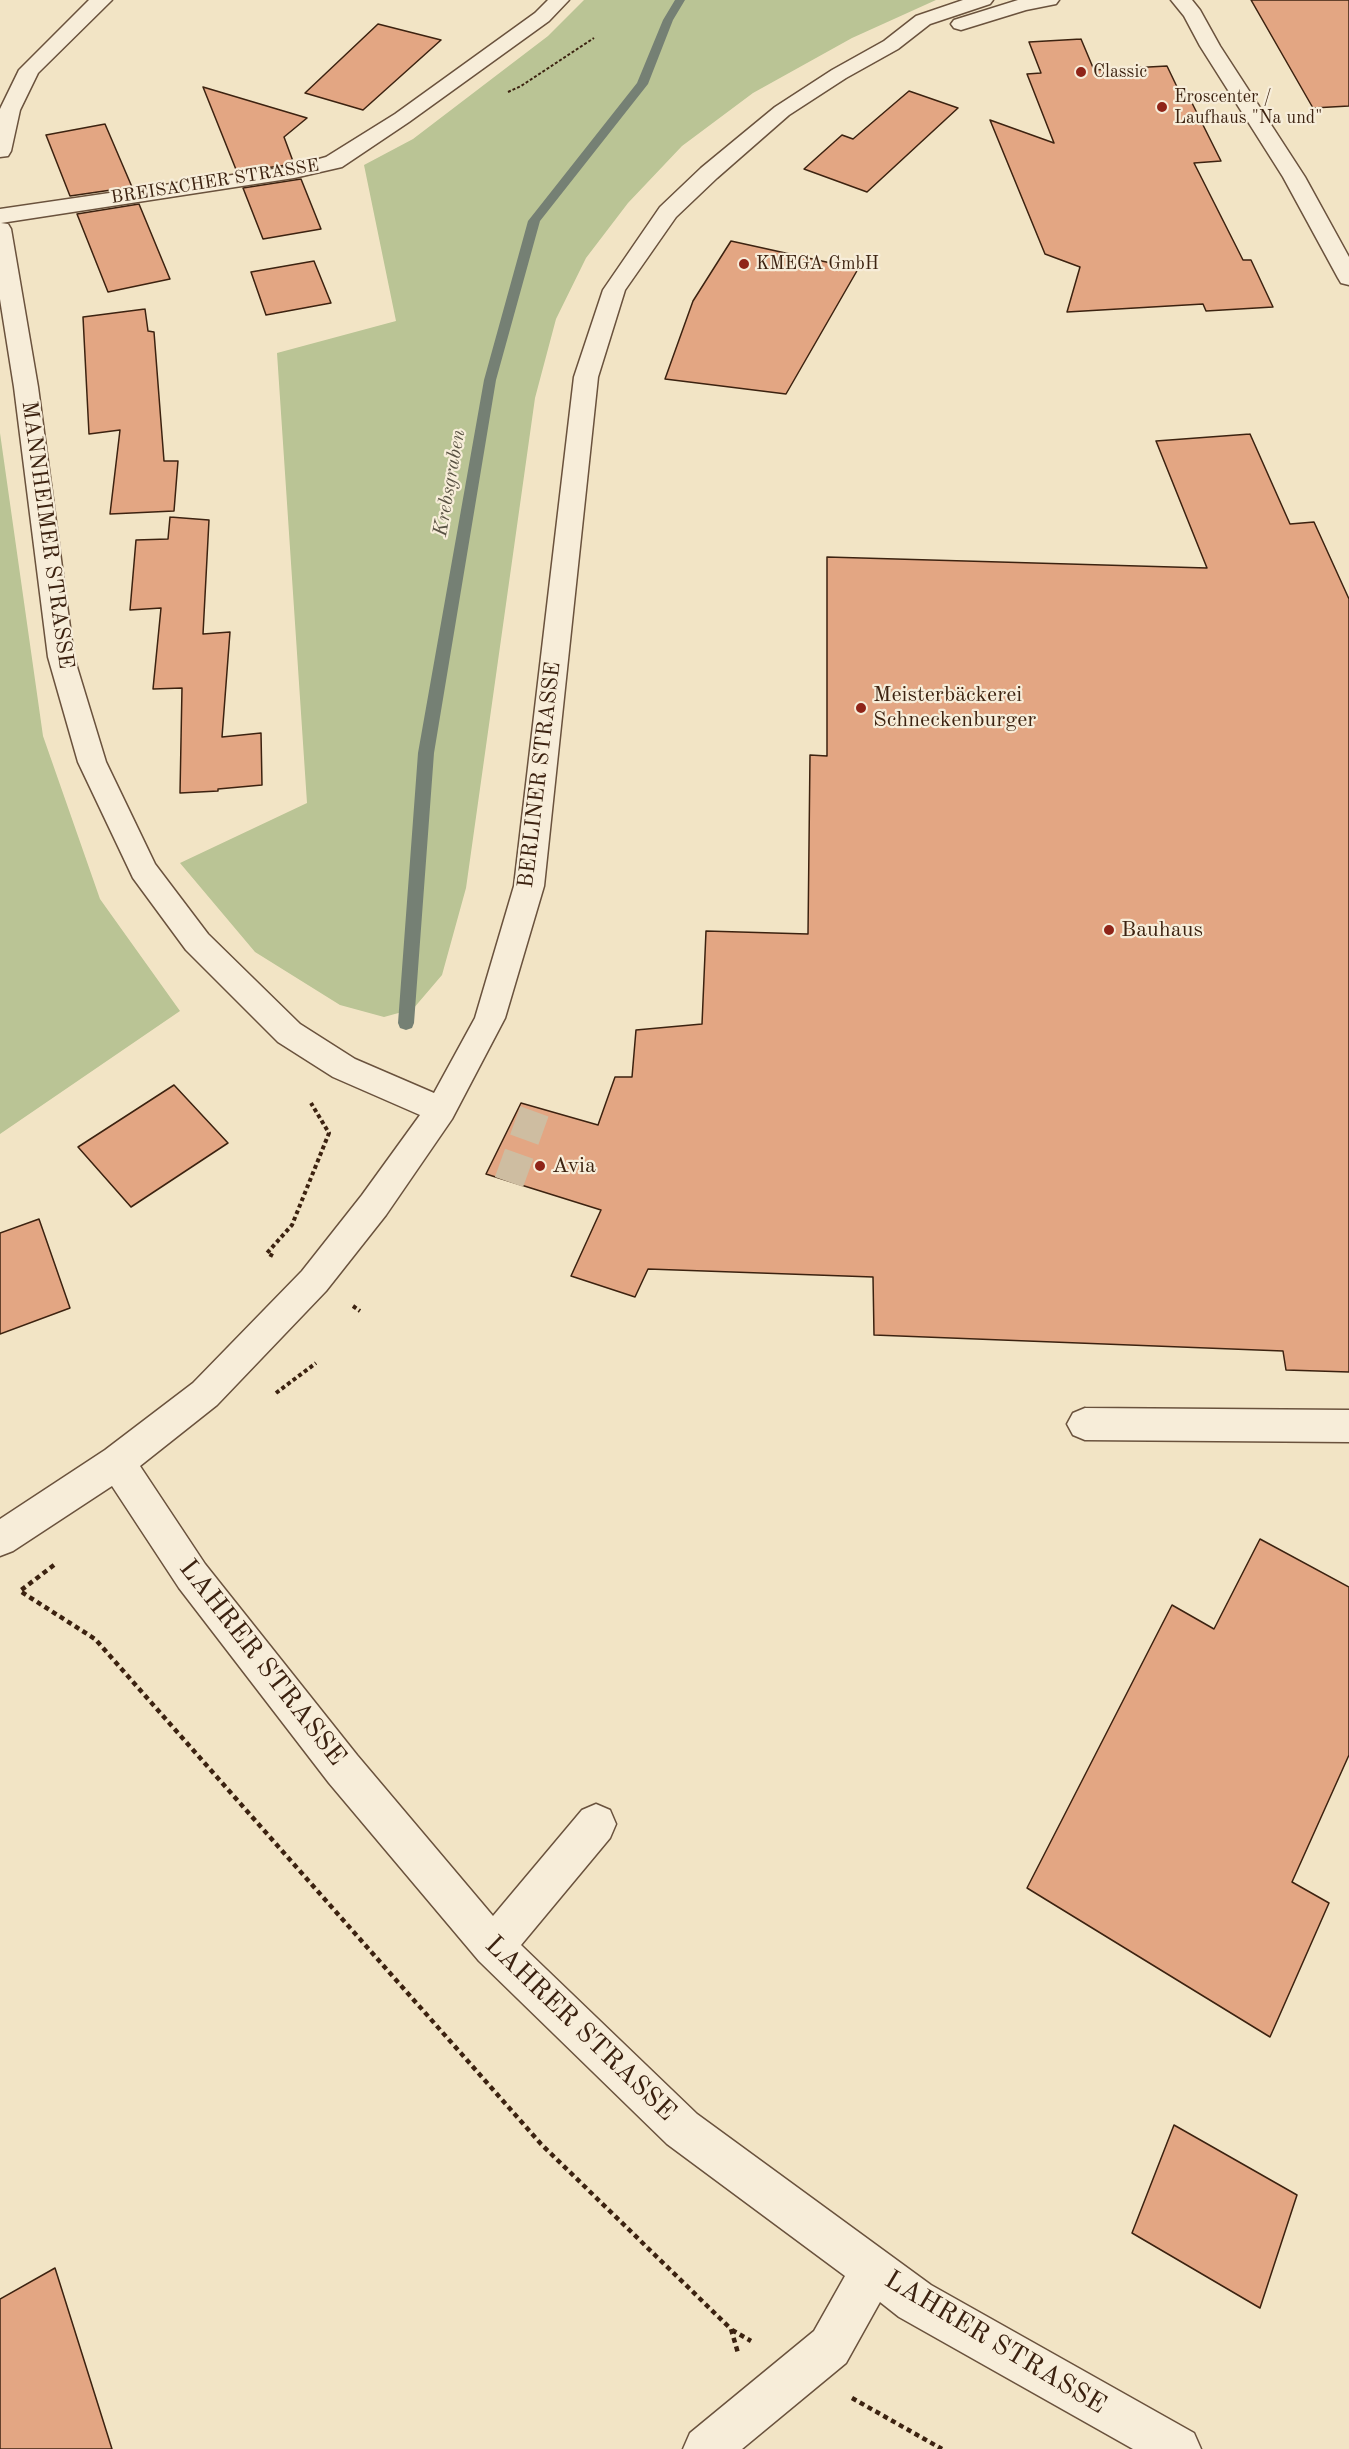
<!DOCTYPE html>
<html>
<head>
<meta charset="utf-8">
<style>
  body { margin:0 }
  canvas { display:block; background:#f2e4c5 }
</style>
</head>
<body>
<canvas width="1349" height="2449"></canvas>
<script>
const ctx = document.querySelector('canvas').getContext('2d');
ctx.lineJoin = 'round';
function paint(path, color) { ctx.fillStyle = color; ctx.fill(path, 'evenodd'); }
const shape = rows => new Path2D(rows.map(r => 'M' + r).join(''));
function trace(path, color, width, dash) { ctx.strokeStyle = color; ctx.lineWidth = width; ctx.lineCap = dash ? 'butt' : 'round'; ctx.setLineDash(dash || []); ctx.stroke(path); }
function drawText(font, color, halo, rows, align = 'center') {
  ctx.font = font + ' "Old Standard TT",serif'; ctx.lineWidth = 4.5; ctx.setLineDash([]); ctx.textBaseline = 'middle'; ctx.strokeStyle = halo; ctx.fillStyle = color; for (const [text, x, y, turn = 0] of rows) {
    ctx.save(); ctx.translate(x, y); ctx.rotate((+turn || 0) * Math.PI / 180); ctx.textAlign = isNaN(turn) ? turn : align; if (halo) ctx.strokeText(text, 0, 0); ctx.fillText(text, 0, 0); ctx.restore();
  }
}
const green = shape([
  [584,0,936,0,852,38,753,93,682,146,628,203,586,258,556,319,535,398,466,888,442,975,413,1009,384,1017,340,1005,255,952,180,863,307,803,277,353,396,321,364,165,413,139,548,36],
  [0,433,43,736,100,899,180,1011,0,1134]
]);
const stream = shape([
  [675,0,685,0,673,20,648,84,540,221,496,380,434,753,414,1023,412,1028,406,1030,400,1028,398,1023,418,753,484,380,528,221,637,83,663,20,675,0]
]);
const building = shape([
  [1251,0,1349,0,1349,106,1313,108,1251,0],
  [378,24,441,40,363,110,305,93,378,24],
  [1081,39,1094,70,1167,66,1179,91,1186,91,1221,161,1194,163,1243,260,1251,260,1273,307,1206,311,1203,304,1067,312,1080,267,1045,254,990,120,1054,143,1027,74,1041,73,1029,42,1081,39],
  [203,87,307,118,284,137,294,164,237,172,203,87],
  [909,91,958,108,867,192,804,169,842,135,853,139,909,91],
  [105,124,132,187,70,196,46,135,105,124],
  [301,179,321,229,263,239,243,188,301,179],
  [139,204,170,279,108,292,77,214,139,204],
  [731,241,858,269,786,394,665,379,693,301,731,241],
  [314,261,331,303,266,315,251,272,314,261],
  [145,309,148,331,154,332,164,461,178,461,174,511,110,514,120,430,89,434,83,317,145,309],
  [1250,434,1290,524,1314,522,1349,599,1349,1372,1286,1370,1283,1351,874,1335,873,1277,648,1269,635,1297,571,1276,601,1210,486,1174,521,1103,598,1125,615,1077,632,1077,636,1030,702,1024,706,931,808,934,810,755,827,756,827,557,1207,568,1156,441,1250,434],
  [170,517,209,520,203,634,230,632,222,737,261,733,262,785,218,789,218,791,180,793,182,688,153,689,161,608,130,610,136,540,168,539,170,517],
  [174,1085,228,1143,131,1207,78,1147,174,1085],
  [39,1219,70,1308,0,1334,0,1233,39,1219],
  [1260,1539,1349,1587,1349,1755,1292,1882,1329,1903,1270,2037,1027,1888,1172,1605,1214,1629,1260,1539],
  [1174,2125,1297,2195,1260,2308,1132,2233,1174,2125],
  [55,2268,112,2449,0,2449,0,2299,55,2268]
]);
const minorTunnel = shape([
  [509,1182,536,1107]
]);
const pathFar2 = shape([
  [508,92,521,86,594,38]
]);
const pathFar1 = shape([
  [273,1256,267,1253,292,1225,329,1133,311,1103],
  [353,1306,360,1311],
  [276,1393,316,1363]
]);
const path = shape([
  [54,1565,20,1591,95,1639,541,2144,731,2329,738,2353],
  [732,2330,751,2341],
  [852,2398,942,2449]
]);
const minor = shape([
  [89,0,112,0,38,73,20,110,11,151,8,156,0,157,0,109,19,70,89,0],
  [548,0,569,0,549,21,409,122,342,167,294,178,1,223,8,224,11,229,38,387,74,657,106,762,155,864,208,934,300,1024,355,1059,434,1093,475,1018,514,886,574,377,603,290,660,207,701,168,775,107,832,70,884,41,916,16,963,0,993,0,990,4,930,24,898,49,846,78,789,115,717,178,676,217,625,290,598,377,544,886,505,1018,452,1119,386,1215,326,1291,217,1405,140,1466,205,1564,357,1755,493,1916,582,1810,596,1804,610,1810,616,1824,610,1838,521,1945,697,2114,931,2285,1194,2433,1201,2449,1133,2449,899,2317,880,2302,846,2363,742,2449,683,2449,690,2433,814,2331,845,2276,667,2144,479,1961,329,1783,179,1588,112,1486,13,1551,0,1556,0,1519,105,1450,193,1383,302,1271,362,1195,420,1115,333,1077,278,1042,186,950,133,878,78,762,48,657,14,387,0,299,0,209,294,166,326,157,395,114,535,13,548,0],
  [1059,0,1056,4,1026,10,961,30,954,28,951,24,954,20,1018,0,1059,0],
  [1171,0,1192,0,1200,10,1220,46,1305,177,1349,257,1349,285,1341,283,1338,278,1283,177,1200,46,1184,16,1171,0],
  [1085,1408,1349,1410,1349,1442,1085,1440,1073,1435,1067,1424,1073,1413,1085,1408]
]);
const markers = [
  [1081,72,6,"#8f2418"],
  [1162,107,6,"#8f2418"],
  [744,264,6,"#8f2418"],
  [861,708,6,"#8f2418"],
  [1109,930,6,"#8f2418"],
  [540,1166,6,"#8f2418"]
];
const farPoinames = [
  ["Classic",1093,72],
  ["Eroscenter /",1174,97],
  ["Laufhaus \"Na und\"",1174,118],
  ["KMEGA GmbH",756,264]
];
const farStreetnames = [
  ["BREISACHER STRASSE",215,182,-9]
];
const farWaternames = [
  ["Krebsgraben",450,483,-80]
];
const streetNames = [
  ["MANNHEIMER STRASSE",47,535,82],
  ["BERLINER STRASSE",540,775,-83]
];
const poiNames = [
  ["Meisterbäckerei",873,695],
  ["Schneckenburger",873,720],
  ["Bauhaus",1121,930],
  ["Avia",552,1166]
];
const nearStreetnames = [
  ["LAHRER STRASSE",262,1663,52],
  ["LAHRER STRASSE",580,2029,44],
  ["LAHRER STRASSE",995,2343,31]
];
paint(green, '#bac495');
paint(stream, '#758074');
paint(building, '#e3a683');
trace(building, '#3c2210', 1.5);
trace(minorTunnel, '#cebda1', 30, [30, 15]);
trace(minor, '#6a523d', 3);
trace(pathFar2, '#3c2210', 2, [3, 2]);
trace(pathFar1, '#3c2210', 4, [4, 3]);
trace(path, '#3c2210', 4.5, [5, 4]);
paint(minor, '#f7edd9');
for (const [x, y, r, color] of markers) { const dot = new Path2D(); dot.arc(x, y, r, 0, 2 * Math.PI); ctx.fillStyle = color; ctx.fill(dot); trace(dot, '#f7edd9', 2); }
drawText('18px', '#3c2210', '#f7edd9', farPoinames, 'left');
drawText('18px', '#3c2210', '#f7edd9', farStreetnames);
drawText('italic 20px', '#585142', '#f7edd9', farWaternames);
drawText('22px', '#3c2210', '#f7edd9', streetNames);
drawText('22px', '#3c2210', '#f7edd9', poiNames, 'left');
drawText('27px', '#3c2210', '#f7edd9', nearStreetnames);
</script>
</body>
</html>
